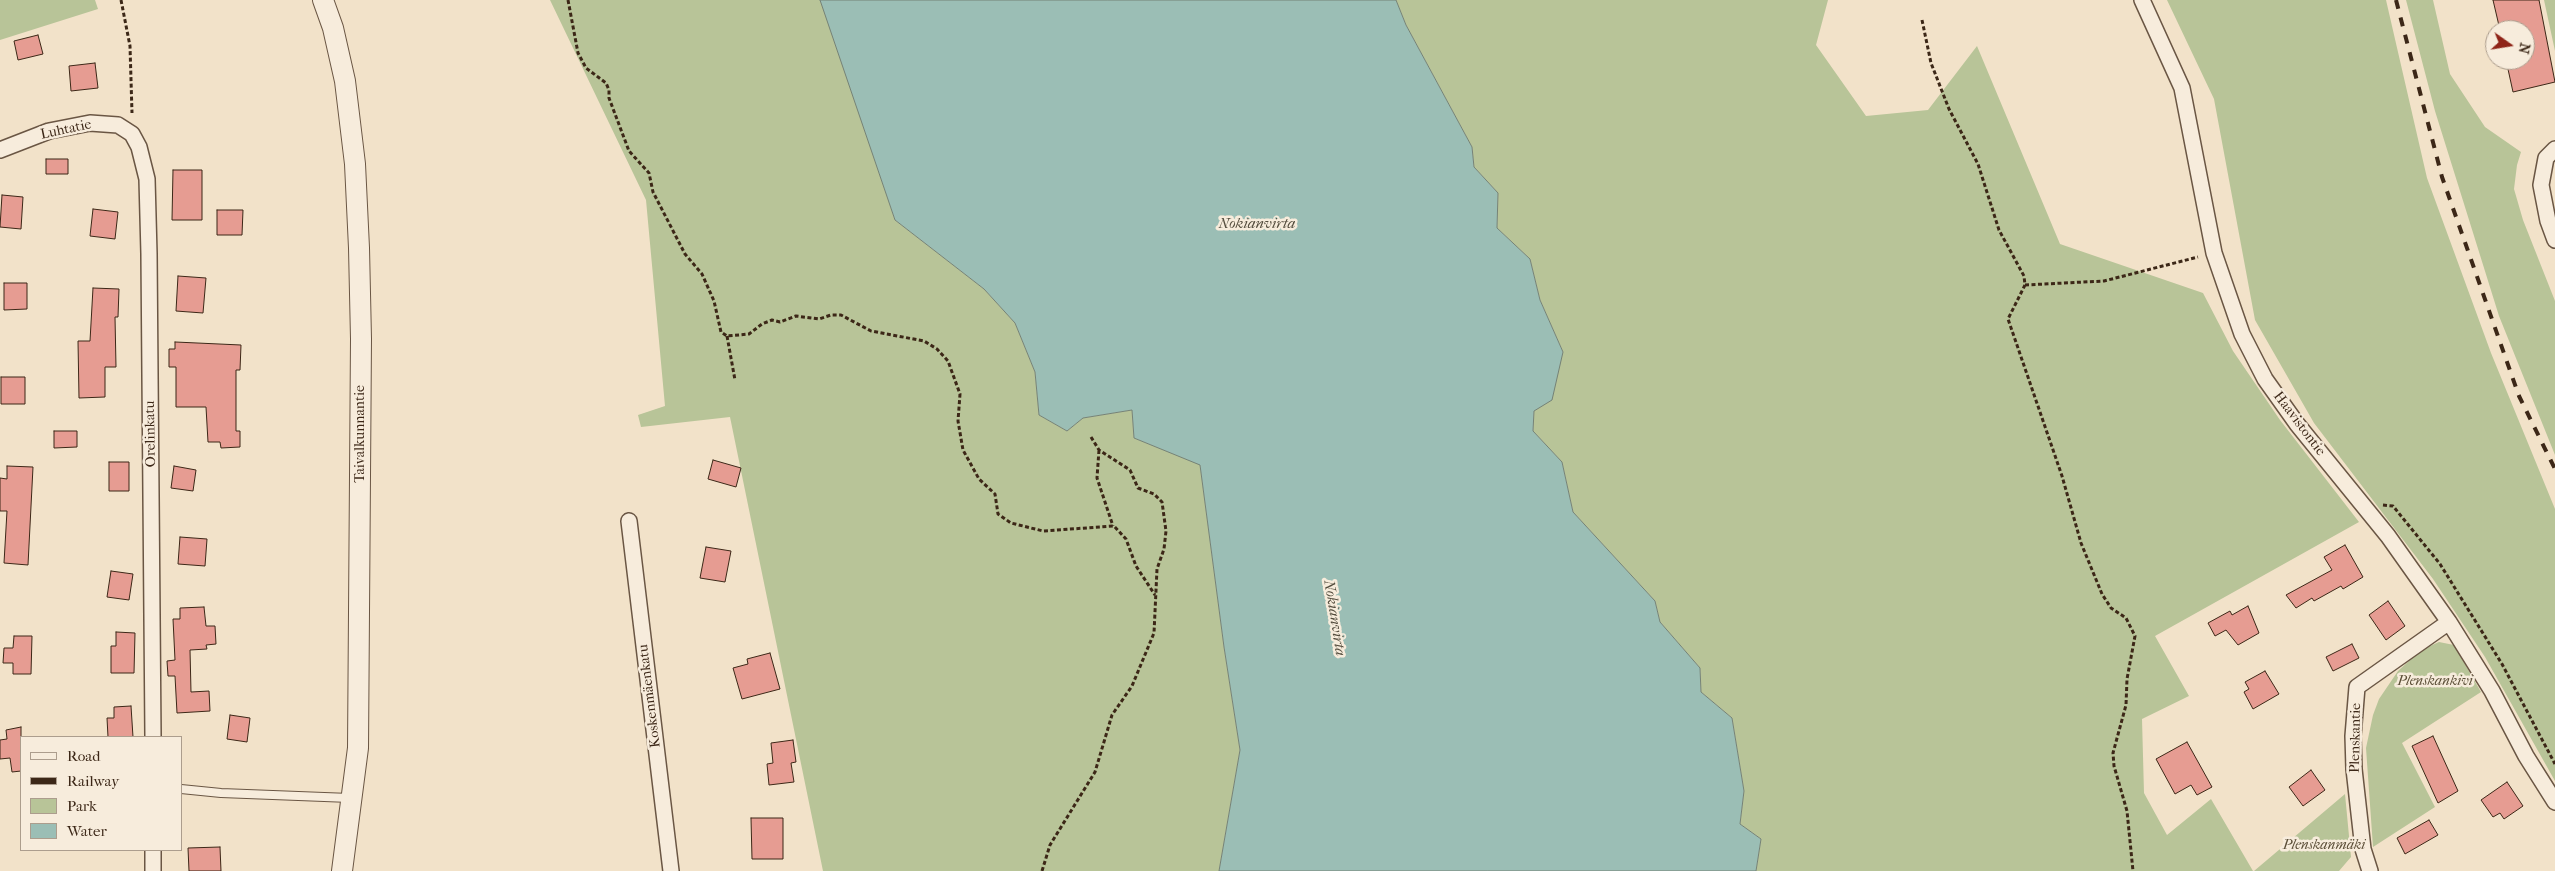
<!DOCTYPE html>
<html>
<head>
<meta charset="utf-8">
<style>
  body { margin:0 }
  #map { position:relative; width:2555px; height:871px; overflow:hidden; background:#f2e2c9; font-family:"IM FELL French Canon",serif }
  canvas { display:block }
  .legend { position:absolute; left:20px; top:736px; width:162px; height:115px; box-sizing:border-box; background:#f7ecdc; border:1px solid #ac9d8d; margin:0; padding:6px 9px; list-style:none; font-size:15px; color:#3c2717 }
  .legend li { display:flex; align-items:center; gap:10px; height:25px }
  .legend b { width:25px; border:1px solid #ac9d8d }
  .north { position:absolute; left:2485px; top:20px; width:50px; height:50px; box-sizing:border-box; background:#f7ecdc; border:1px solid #ac9d8d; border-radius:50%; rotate:103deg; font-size:14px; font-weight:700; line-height:20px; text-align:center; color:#3c2717 }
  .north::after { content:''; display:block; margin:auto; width:18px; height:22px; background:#8f2418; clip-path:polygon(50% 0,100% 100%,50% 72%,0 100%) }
</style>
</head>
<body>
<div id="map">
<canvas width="2555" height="871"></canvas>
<ul class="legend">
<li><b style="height:6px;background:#f7ecdc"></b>Road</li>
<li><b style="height:6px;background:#3c2717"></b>Railway</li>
<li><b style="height:14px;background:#b8c498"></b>Park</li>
<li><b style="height:14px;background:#9bbeb5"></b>Water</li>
</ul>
<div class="north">N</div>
</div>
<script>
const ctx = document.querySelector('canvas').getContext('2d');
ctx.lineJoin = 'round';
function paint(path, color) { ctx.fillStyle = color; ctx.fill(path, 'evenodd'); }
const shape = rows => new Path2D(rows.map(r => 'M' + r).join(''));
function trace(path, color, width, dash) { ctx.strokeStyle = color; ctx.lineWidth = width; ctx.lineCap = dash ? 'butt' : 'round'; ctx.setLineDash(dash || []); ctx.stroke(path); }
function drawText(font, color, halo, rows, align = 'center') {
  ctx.font = font + ' "IM FELL French Canon",serif'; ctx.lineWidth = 5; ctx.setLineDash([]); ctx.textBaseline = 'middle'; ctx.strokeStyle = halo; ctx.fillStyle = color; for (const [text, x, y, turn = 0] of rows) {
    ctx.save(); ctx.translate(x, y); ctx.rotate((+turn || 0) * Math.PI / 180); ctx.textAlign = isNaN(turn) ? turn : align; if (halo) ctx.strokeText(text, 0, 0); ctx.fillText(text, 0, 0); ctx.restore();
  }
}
const green = shape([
  [0,0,95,0,98,9,0,40],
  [550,0,822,0,895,220,984,289,1015,323,1035,372,1039,415,1067,431,1083,418,1132,410,1134,438,1200,464,1224,647,1240,750,1219,871,823,871,730,417,641,427,638,415,665,406,646,200],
  [1396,0,1828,0,1816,45,1866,116,1928,110,1977,46,2060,244,2203,293,2233,351,2280,420,2359,522,2155,636,2189,696,2142,719,2144,793,2167,835,2211,799,2253,871,1756,871,1761,839,1740,824,1744,791,1732,718,1701,692,1700,668,1660,622,1655,601,1573,512,1562,462,1533,431,1534,411,1563,352,1540,300,1530,259,1497,228,1498,193,1474,167,1472,147,1406,25],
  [2167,0,2386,0,2427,178,2491,353,2555,509,2555,781,2485,657,2433,579,2314,423,2255,320,2214,99],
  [2406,0,2433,0,2450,74,2485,127,2521,152,2517,165,2514,189,2523,220,2555,301,2555,455,2499,316,2435,111],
  [2544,0,2555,0,2555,51],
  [2439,642,2454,645,2481,692,2402,743,2435,807,2373,847,2366,748,2373,715,2379,699,2398,671,2421,650],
  [2345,794,2351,857,2339,871,2254,871]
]);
const water = shape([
  [820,0,1396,0,1406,25,1472,147,1474,167,1498,193,1497,228,1530,259,1540,300,1563,352,1552,400,1534,411,1533,431,1562,462,1573,512,1655,601,1660,622,1700,668,1701,692,1732,718,1744,791,1740,824,1761,839,1756,871,1219,871,1240,750,1224,647,1200,465,1134,438,1132,410,1083,418,1067,431,1039,415,1035,372,1015,323,984,289,895,220,820,0]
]);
const building = shape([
  [2493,0,2539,0,2555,82,2513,92,2506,60,2525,60,2525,30,2500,30,2493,0],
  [38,35,43,54,18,60,14,41,38,35],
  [95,63,98,88,71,91,69,66,95,63],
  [46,159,68,159,68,174,46,174,46,159],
  [173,170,202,170,202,220,172,220,173,170],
  [2,195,23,197,21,229,0,227,2,195],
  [93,209,118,212,115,239,90,236,93,209],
  [217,210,243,210,242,235,217,235,217,210],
  [178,276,206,278,203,313,176,311,178,276],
  [4,283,27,283,27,309,4,310,4,283],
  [93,288,119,289,118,317,115,317,116,367,105,367,105,397,79,398,78,341,90,341,93,288],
  [175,342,241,345,240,370,236,370,236,431,240,431,240,447,221,448,220,442,208,442,206,407,176,407,176,367,169,367,169,349,175,349,175,342],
  [1,377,25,377,25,404,1,404,1,377],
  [54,431,77,431,77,447,54,448,54,431],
  [713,460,741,468,736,487,708,479,713,460],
  [109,462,129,462,129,491,109,491,109,462],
  [7,466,33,467,28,565,4,563,7,511,0,511,0,478,7,479,7,466],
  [174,466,196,470,193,491,171,488,174,466],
  [180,537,207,539,205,566,178,564,180,537],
  [2345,545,2363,577,2343,589,2341,586,2314,601,2312,598,2296,608,2286,595,2332,570,2324,557,2345,545],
  [706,547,731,551,725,582,700,578,706,547],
  [111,571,133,574,129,600,107,597,111,571],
  [2388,601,2405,626,2386,640,2369,615,2388,601],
  [2248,606,2259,633,2238,645,2226,630,2215,636,2208,623,2230,611,2232,615,2248,606],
  [204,607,206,626,215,626,216,644,206,645,207,649,190,650,191,692,209,691,210,711,177,713,175,676,168,676,167,661,175,660,173,619,180,619,180,608,204,607],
  [116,632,135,633,134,673,111,673,111,646,116,646,116,632],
  [14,636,32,636,31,674,13,674,13,663,3,663,4,648,13,648,14,636],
  [2352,644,2359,658,2333,671,2326,657,2352,644],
  [770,653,780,689,742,699,733,668,748,664,747,659,770,653],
  [2265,671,2279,694,2253,709,2244,692,2249,689,2245,682,2265,671],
  [131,706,133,737,108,737,107,718,114,718,114,707,131,706],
  [230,715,250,718,247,742,227,739,230,715],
  [21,727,21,771,12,772,10,758,0,759,0,740,7,739,6,730,21,727],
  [2433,736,2458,791,2438,803,2412,746,2433,736],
  [793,740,796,762,791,763,794,782,769,785,767,764,773,763,771,743,793,740],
  [2187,742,2212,787,2197,795,2191,785,2175,794,2156,759,2187,742],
  [2311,770,2325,790,2303,806,2289,787,2311,770],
  [2507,782,2523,806,2504,819,2500,813,2493,817,2481,800,2507,782],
  [751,818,783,818,783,859,752,859,751,818],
  [2429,820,2438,835,2405,854,2397,838,2429,820],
  [220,847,221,871,189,871,188,848,220,847]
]);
const path = shape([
  [121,0,130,46,132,113],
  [568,0,578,53,586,68,606,83,609,90,609,98,629,151,649,173,653,192,685,254,702,274,714,301,721,332,727,336,749,334,762,324,772,320,780,322,796,316,819,319,831,315,841,315,871,331,924,341,937,349,948,361,960,394,958,421,963,450,979,479,995,494,998,514,1011,523,1043,531,1114,526,1126,539,1136,566,1155,595],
  [1922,20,1931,63,1949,109,1978,164,1999,230,2024,276,2025,285,2008,319,2062,476,2081,543,2102,594,2111,608,2126,618,2135,636,2127,679,2126,705,2113,753,2114,766,2127,811,2133,871],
  [2025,285,2104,281,2198,257],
  [727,336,735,380],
  [1099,450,1097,478,1113,526],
  [2383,505,2393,506,2440,564,2502,664,2555,764],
  [1042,871,1050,845,1095,772,1112,715,1132,686,1154,633,1157,569,1164,549,1166,531,1162,502,1154,494,1138,488,1130,470,1099,450,1091,437]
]);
const service = shape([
  [181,789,221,793,350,798]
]);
const minor = shape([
  [2142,0,2182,88,2214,253,2242,334,2265,379,2297,424,2388,536,2449,622,2492,691,2526,756,2555,802],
  [2555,149,2546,158,2541,185,2548,221,2555,240],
  [0,150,49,131,90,123,118,125,132,134,139,147,147,179,149,254,153,737],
  [629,521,671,871],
  [153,850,153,871],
  [2370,871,2363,849,2354,769,2353,736,2357,687,2449,622]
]);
const tertiary = shape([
  [323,0,333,28,345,81,355,164,359,248,361,339,358,748,342,871]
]);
const rail = shape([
  [2396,0,2442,177,2519,396,2555,469]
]);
const streetNames = [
  ["Luhtatie",66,130,-12],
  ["Haavistontie",2299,424,53],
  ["Orelinkatu",151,434,-91],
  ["Taivalkunnantie",361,434,-90],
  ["Koskenmäenkatu",650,696,-97],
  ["Plenskantie",2356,738,-89]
];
const parkNames = [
  ["Plenskankivi",2435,682],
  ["Plenskanmäki",2324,846]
];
const waterNames = [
  ["Nokianvirta",1257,224],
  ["Nokianvirta",1334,618,81]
];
paint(green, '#b8c498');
paint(water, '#9bbeb5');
trace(water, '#758276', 1);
paint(building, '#e69c92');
trace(building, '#3c2717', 1);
trace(service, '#6a5644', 10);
trace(minor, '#6a5644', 18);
trace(tertiary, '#6a5644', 22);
trace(path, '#3c2717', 3, [4, 2.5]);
trace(service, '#f7ecdc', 8);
trace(minor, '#f7ecdc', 15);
trace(tertiary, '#f7ecdc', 20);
trace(rail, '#3c2717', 4, [9, 9]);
drawText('14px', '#3c2717', '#f7ecdc', streetNames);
drawText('italic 14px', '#5b4e37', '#f7ecdc', parkNames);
drawText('italic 15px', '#544d3e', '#f7ecdc', waterNames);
</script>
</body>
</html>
